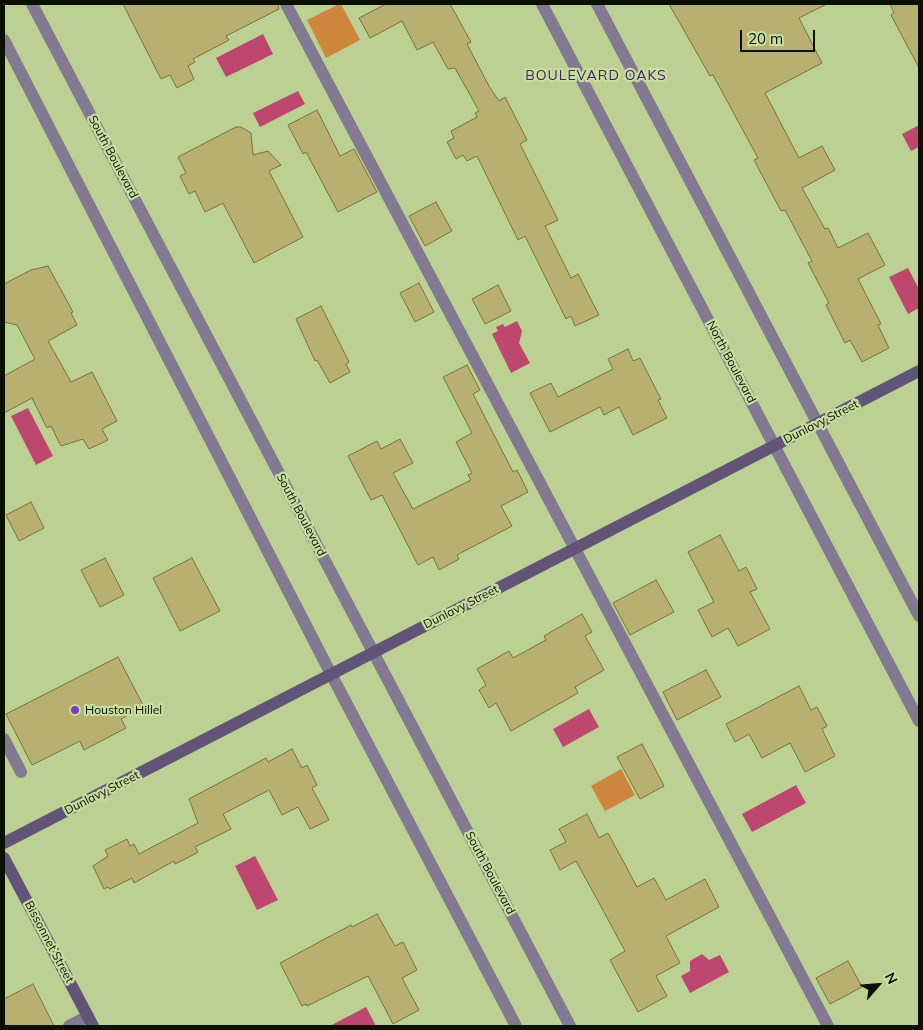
<!DOCTYPE html>
<html>
<head>
<meta charset="utf-8">
<style>
  body { margin:0 }
  #map { position:relative; width:923px; height:1030px; overflow:hidden; background:#bcd093; font-family:Mulish,sans-serif }
  canvas { display:block }
  .frame { position:absolute; inset:0; border:5px solid #0b1100; pointer-events:none }
  .north { position:absolute; left:853px; top:960px; width:50px; height:50px; -webkit-text-stroke:4px #c9dda0; paint-order:stroke; rotate:63deg; font-size:14px; font-weight:700; line-height:20px; text-align:center; color:#0b1100 }
  .north::after { content:''; display:block; margin:auto; width:18px; height:22px; background:#0b1100; clip-path:polygon(50% 0,100% 100%,50% 72%,0 100%) }
  .scale { position:absolute; left:740px; top:30px; width:75px; height:22px; box-sizing:border-box; border:2px solid #0b1100; border-top:0; padding-left:6px; font-size:15px; line-height:18px; white-space:nowrap; color:#0b1100; -webkit-text-stroke:4px #c9dda0; paint-order:stroke }
</style>
</head>
<body>
<div id="map">
<canvas width="923" height="1030"></canvas>
<div class="frame"></div>
<div class="north">N</div>
<div class="scale">20 m</div>
</div>
<script>
const ctx = document.querySelector('canvas').getContext('2d');
ctx.lineJoin = 'round';
function paint(path, color) { ctx.fillStyle = color; ctx.fill(path, 'evenodd'); }
const shape = rows => new Path2D(rows.map(r => 'M' + r).join(''));
function trace(path, color, width, dash) { ctx.strokeStyle = color; ctx.lineWidth = width; ctx.lineCap = dash ? 'butt' : 'round'; ctx.setLineDash(dash || []); ctx.stroke(path); }
function drawText(font, color, halo, rows, align = 'center') {
  ctx.font = font + ' Mulish,sans-serif'; ctx.lineWidth = 4.5; ctx.setLineDash([]); ctx.textBaseline = 'middle'; ctx.strokeStyle = halo; ctx.fillStyle = color; for (const [text, x, y, turn = 0] of rows) {
    ctx.save(); ctx.translate(x, y); ctx.rotate((+turn || 0) * Math.PI / 180); ctx.textAlign = isNaN(turn) ? turn : align; if (halo) ctx.strokeText(text, 0, 0); ctx.fillText(text, 0, 0); ctx.restore();
  }
}
const green = shape([
  [339,4,341,4,360,40,326,58,307,20],
  [621,769,635,795,605,811,591,786]
]);
const water = shape([
  [263,34,273,54,226,77,216,58],
  [298,91,305,104,260,127,253,113],
  [919,125,919,147,911,151,902,134],
  [908,268,919,289,919,308,908,314,889,277],
  [517,321,522,331,519,343,530,363,511,373,492,334,498,331,496,327,503,324,505,327],
  [28,408,53,456,36,465,11,416],
  [589,709,599,727,563,747,553,729],
  [796,785,806,803,752,832,742,814],
  [255,856,278,900,257,910,235,866],
  [702,954,709,960,720,955,729,972,690,993,681,976,690,971,690,961],
  [366,1007,376,1026,330,1026]
]);
const building = shape([
  [123,4,278,4,279,9,226,36,229,40,193,59,195,62,188,66,194,79,177,88,170,75,161,79,123,4],
  [386,4,450,4,471,42,467,44,490,88,499,101,505,97,527,140,520,144,558,220,545,226,571,278,578,274,599,315,575,326,571,316,566,319,525,236,518,240,477,156,467,161,463,155,456,159,447,142,454,138,451,131,477,117,475,113,479,111,455,68,448,69,433,42,417,50,402,21,370,38,359,18,386,4],
  [669,4,827,4,799,18,822,63,765,93,799,158,822,146,835,170,802,188,825,229,828,228,838,248,868,233,885,265,858,279,881,324,878,325,889,348,862,362,850,340,845,343,826,305,829,303,808,263,812,261,785,210,781,211,754,160,758,158,713,75,710,76,669,4],
  [890,4,919,4,919,68,891,15,894,13,890,4],
  [317,110,340,156,354,149,377,192,338,212,306,152,303,154,288,125,317,110],
  [236,127,241,127,251,133,253,155,268,151,281,165,269,171,303,237,254,263,223,203,205,212,195,191,189,194,180,176,186,173,178,157,236,127],
  [436,202,452,231,425,246,409,216,436,202],
  [48,266,73,312,71,313,77,325,48,341,71,382,92,372,117,421,102,429,108,440,89,449,83,439,61,446,51,426,47,428,32,398,4,413,4,376,35,359,17,325,4,322,4,284,31,270,48,266],
  [419,283,434,312,415,322,400,293,419,283],
  [498,285,511,311,485,324,472,299,498,285],
  [321,306,349,362,346,364,350,372,330,383,317,360,315,361,296,319,321,306],
  [628,349,633,361,640,358,661,399,658,400,667,418,633,435,619,407,604,415,600,407,550,432,530,393,551,383,558,397,613,369,608,359,628,349],
  [467,365,480,390,473,394,513,472,517,470,528,492,501,506,512,526,457,555,459,559,439,570,433,557,418,565,382,495,371,500,348,456,377,441,381,449,400,439,413,463,393,473,413,509,471,480,468,475,472,473,456,442,472,433,443,377,467,365],
  [31,502,44,528,19,541,6,515,31,502],
  [720,535,739,571,746,567,757,589,750,592,770,629,738,646,728,628,712,637,698,610,714,602,688,552,720,535],
  [105,558,124,595,100,607,81,570,105,558],
  [192,558,220,611,180,631,153,578,192,558],
  [656,580,674,612,630,635,613,603,656,580],
  [582,614,592,632,585,636,604,670,575,687,578,693,511,731,496,703,489,708,479,690,486,685,477,669,509,651,513,658,546,640,544,636,582,614],
  [118,657,144,707,121,719,126,728,84,750,80,741,32,765,6,714,118,657],
  [706,670,721,697,677,720,663,692,706,670],
  [799,686,811,710,817,707,827,726,822,729,835,756,805,772,790,743,762,758,749,734,735,742,726,724,799,686],
  [642,744,664,786,640,799,617,757,642,744],
  [292,749,302,768,307,765,317,785,312,788,329,820,310,829,298,807,282,815,269,790,223,814,231,829,195,847,198,852,195,854,175,864,174,861,134,883,132,878,110,889,108,887,104,889,93,866,108,856,105,850,127,839,130,846,134,844,139,854,198,823,189,799,266,758,268,762,292,749],
  [587,814,599,838,608,833,637,887,654,878,666,900,705,879,719,907,666,936,680,963,656,976,667,996,638,1012,610,960,625,951,598,901,576,861,560,870,550,850,566,842,559,829,587,814],
  [377,914,395,946,403,942,417,970,402,978,419,1010,393,1024,368,976,307,1006,306,1004,302,1006,280,963,351,925,352,927,377,914],
  [848,961,862,987,830,1004,816,978,848,961],
  [33,984,54,1026,4,1026,4,999,33,984]
]);
const lane = shape([
  [286,4,828,1026],
  [4,739,21,772],
  [69,1026,88,1016]
]);
const street = shape([
  [32,4,570,1026],
  [542,4,919,721],
  [597,4,919,616],
  [4,40,331,674,516,1026]
]);
const secondary = shape([
  [4,843,919,371],
  [4,858,93,1026]
]);
const markers = [
  [75,710,5,"#773db3"]
];
const streetNames = [
  ["South Boulevard",113,157,62],
  ["North Boulevard",731,362,62],
  ["Dunlavy Street",821,422,-27],
  ["South Boulevard",301,515,62],
  ["Dunlavy Street",461,607,-27],
  ["Dunlavy Street",102,793,-27],
  ["South Boulevard",490,873,62],
  ["Bissonnet Street",49,942,62]
];
const poiNames = [
  ["Houston Hillel",85,710]
];
const neighbourhoodNames = [
  ["BOULEVARD OAKS",596,76]
];
paint(green, '#ce853c');
paint(water, '#be476f');
paint(building, '#b7b071');
trace(building, '#797234', 1);
trace(lane, '#837991', 12);
trace(street, '#837991', 12);
trace(secondary, '#625477', 12);
for (const [x, y, r, color] of markers) { const dot = new Path2D(); dot.arc(x, y, r, 0, 2 * Math.PI); ctx.fillStyle = color; ctx.fill(dot); trace(dot, '#c9dda0', 2); }
drawText('12px', '#0b1100', '#c9dda0', streetNames);
drawText('12px', '#0b1100', '#c9dda0', poiNames, 'left');
ctx.letterSpacing = '1px';
drawText('14px', '#3f245e', '#c9dda0', neighbourhoodNames);
ctx.letterSpacing = '0px';
</script>
</body>
</html>
